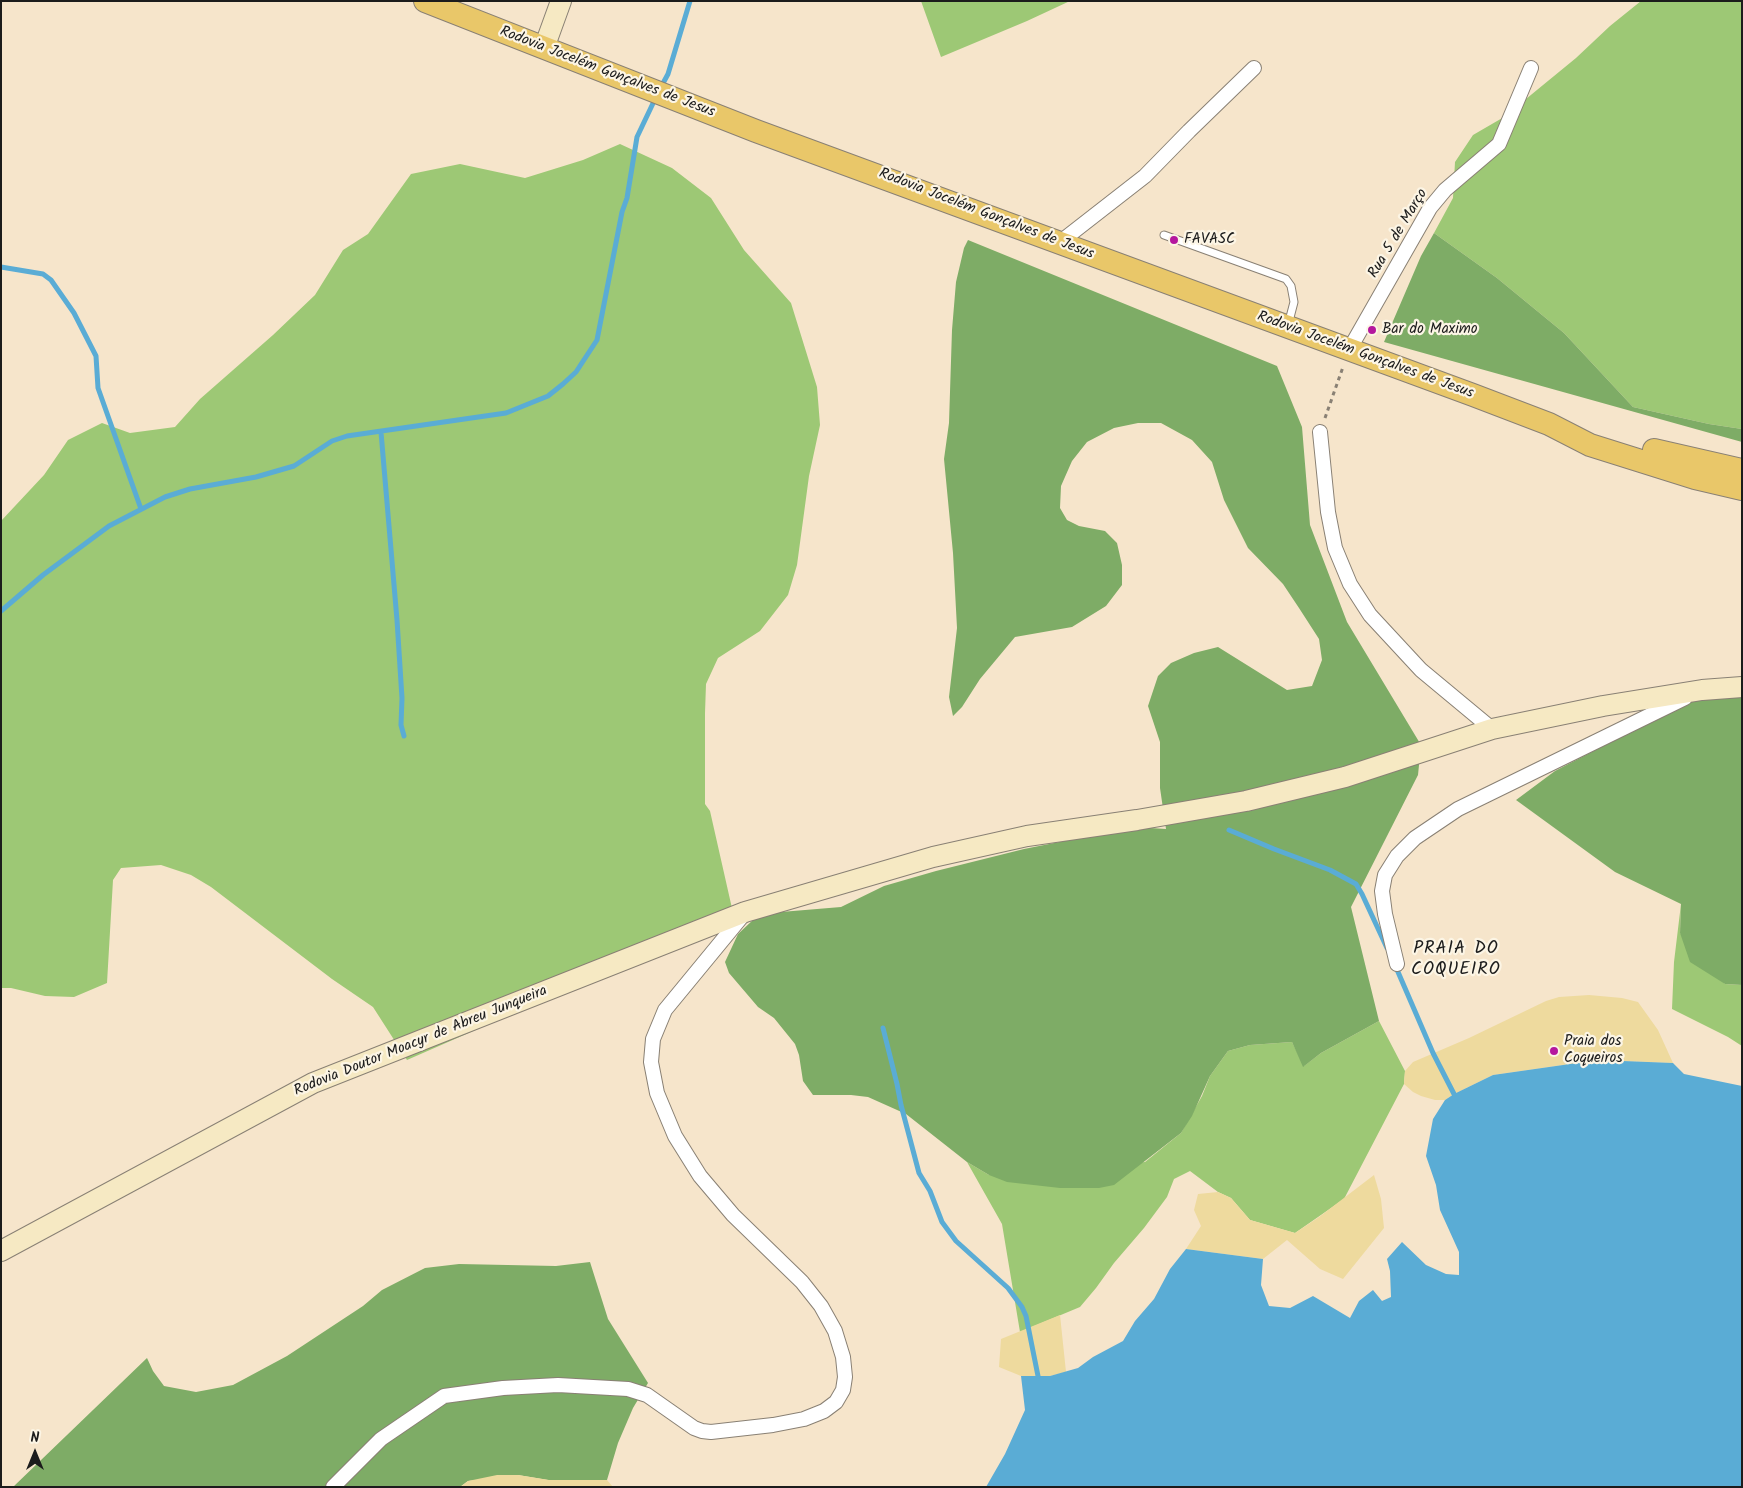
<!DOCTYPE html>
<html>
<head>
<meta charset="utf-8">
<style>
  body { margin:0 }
  #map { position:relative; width:1743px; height:1488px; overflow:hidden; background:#f6e5cb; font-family:Kalam,sans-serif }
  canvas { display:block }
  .frame { position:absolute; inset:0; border:2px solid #1c1c1c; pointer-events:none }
  .north { position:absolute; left:10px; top:1428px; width:50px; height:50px; -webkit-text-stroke:4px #fcf5e5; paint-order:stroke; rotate:0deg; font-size:14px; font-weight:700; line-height:20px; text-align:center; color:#1c1c1c }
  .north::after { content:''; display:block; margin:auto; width:18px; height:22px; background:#1c1c1c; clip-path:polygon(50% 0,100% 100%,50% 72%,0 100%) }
</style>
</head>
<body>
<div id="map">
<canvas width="1743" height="1488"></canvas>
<div class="frame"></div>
<div class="north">N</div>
</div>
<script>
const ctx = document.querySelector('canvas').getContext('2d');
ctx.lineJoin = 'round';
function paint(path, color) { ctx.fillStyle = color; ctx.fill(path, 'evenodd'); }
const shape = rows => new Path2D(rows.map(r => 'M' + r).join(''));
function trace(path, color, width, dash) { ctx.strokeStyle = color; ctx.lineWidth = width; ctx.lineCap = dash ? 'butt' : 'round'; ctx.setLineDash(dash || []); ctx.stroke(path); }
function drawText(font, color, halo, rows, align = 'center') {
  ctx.font = font + ' Kalam,sans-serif'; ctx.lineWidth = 4.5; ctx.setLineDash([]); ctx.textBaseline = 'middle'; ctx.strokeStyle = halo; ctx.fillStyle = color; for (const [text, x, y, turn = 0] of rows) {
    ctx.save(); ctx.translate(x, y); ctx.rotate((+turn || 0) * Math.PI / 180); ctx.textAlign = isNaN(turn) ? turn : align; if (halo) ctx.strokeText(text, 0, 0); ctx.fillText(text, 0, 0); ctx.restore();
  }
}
const green = shape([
  [921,1,1070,1,1027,21,941,57],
  [1641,1,1742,1,1742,429,1709,424,1633,407,1564,333,1497,278,1434,233,1453,198,1455,162,1473,135,1504,117,1576,58,1610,26],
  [620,144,672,168,711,198,744,250,791,303,817,387,820,425,809,476,797,565,788,595,760,631,718,658,706,684,705,713,705,804,710,811,736,926,553,996,407,1060,373,1007,332,979,211,887,191,875,161,865,121,868,113,880,107,983,74,997,45,996,11,988,1,988,1,521,44,475,68,440,102,423,130,433,175,427,200,399,273,335,315,295,343,250,368,234,411,174,460,164,525,178,583,160],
  [1681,904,1680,933,1725,984,1742,985,1742,1046,1728,1037,1672,1009,1674,962],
  [1379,1021,1405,1071,1404,1084,1344,1199,1295,1233,1250,1220,1231,1198,1218,1192,1190,1171,1174,1179,1167,1197,1144,1228,1114,1263,1096,1288,1080,1307,1020,1332,1002,1224,967,1162,989,1175,1145,1162,1181,1133,1202,1096,1210,1076,1228,1051,1250,1045,1292,1042,1304,1066,1321,1053]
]);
const forest = shape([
  [1434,233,1497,278,1564,333,1633,407,1709,424,1742,429,1742,442,1384,342,1421,256],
  [968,240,1277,366,1302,427,1310,525,1347,622,1421,745,1418,775,1351,907,1379,1021,1321,1053,1303,1067,1292,1042,1250,1045,1228,1051,1210,1076,1192,1116,1181,1133,1114,1185,1099,1188,1060,1188,1007,1182,989,1175,967,1162,906,1114,868,1097,851,1095,813,1095,803,1081,799,1055,795,1044,774,1018,758,1007,729,973,725,962,738,934,753,920,769,913,841,907,884,886,936,871,1024,849,1135,827,1166,829,1160,788,1160,742,1148,706,1158,676,1171,663,1194,653,1218,647,1287,690,1312,686,1322,660,1319,639,1299,608,1283,584,1248,548,1224,500,1212,462,1192,440,1161,423,1138,423,1114,428,1087,442,1072,461,1061,486,1060,508,1067,520,1079,526,1105,531,1117,543,1122,565,1122,585,1106,606,1072,627,1015,637,980,679,962,707,953,716,949,697,957,628,953,553,944,459,949,423,952,330,956,282,964,248],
  [1705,693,1742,696,1742,985,1725,984,1690,962,1680,933,1681,904,1615,872,1516,800,1555,771],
  [590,1262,608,1319,648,1383,633,1408,618,1443,607,1480,548,1480,518,1475,468,1481,460,1487,13,1487,147,1358,153,1371,164,1386,196,1392,233,1385,287,1356,363,1306,382,1290,425,1268,459,1264,556,1266]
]);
const sand = shape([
  [1589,995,1622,998,1638,1002,1658,1030,1673,1063,1598,1060,1493,1075,1454,1094,1445,1100,1435,1100,1421,1096,1413,1092,1404,1084,1405,1071,1413,1062,1469,1038,1546,1001,1559,997],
  [1374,1175,1381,1199,1384,1228,1343,1279,1320,1269,1287,1240,1263,1259,1186,1249,1201,1226,1194,1210,1198,1194,1218,1192,1231,1198,1250,1220,1295,1233,1319,1217],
  [1060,1315,1066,1372,1050,1376,1021,1376,999,1367,1001,1339],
  [497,1475,518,1475,549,1480,607,1480,613,1487,460,1487,468,1481]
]);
const water = shape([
  [1598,1060,1673,1063,1684,1074,1742,1086,1742,1487,986,1487,1005,1454,1025,1410,1021,1376,1050,1376,1078,1368,1093,1357,1123,1341,1135,1321,1154,1299,1170,1269,1186,1249,1263,1259,1261,1285,1269,1306,1290,1308,1313,1296,1350,1318,1359,1301,1373,1290,1382,1301,1391,1297,1390,1271,1387,1259,1402,1242,1426,1265,1446,1274,1459,1275,1459,1252,1440,1210,1436,1185,1426,1156,1433,1119,1445,1100,1454,1094,1493,1075]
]);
const stream = shape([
  [661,87,668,74,690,1],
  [1,267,43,274,51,280,74,313,96,356,98,388,141,509],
  [381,432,397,620,402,698,401,725,404,736],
  [1,611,43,575,109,526,165,497,190,489,256,477,294,466,332,441,347,436,506,413,548,396,563,384,576,372,597,340,622,212,627,198,637,137,656,97],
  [1229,830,1274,849,1330,870,1356,884,1362,894,1387,948],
  [1395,965,1433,1053,1454,1094],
  [883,1028,897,1084,901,1105,919,1173,930,1191,942,1222,956,1241,1008,1288,1022,1307,1026,1316,1038,1376]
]);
const path = shape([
  [1325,418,1343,367]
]);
const lane = shape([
  [1164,235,1286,279,1291,286,1294,302,1288,325]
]);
const street = shape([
  [1059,243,1145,176,1189,131,1254,68],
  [1349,350,1430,208,1445,190,1499,144,1531,68],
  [1320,432,1328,512,1335,548,1350,584,1370,615,1421,670,1492,729],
  [1397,964,1385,914,1382,891,1385,875,1397,856,1415,838,1458,809,1685,698],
  [333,1487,381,1439,444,1396,503,1388,558,1385,628,1389,647,1395,694,1428,702,1431,711,1432,773,1425,804,1419,824,1411,836,1402,843,1390,845,1377,843,1357,835,1331,821,1306,802,1282,733,1215,700,1176,675,1136,657,1093,651,1062,653,1039,665,1010,744,914]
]);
const secondary = shape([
  [544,48,561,1],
  [1,1251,313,1083,745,912,933,857,1027,836,1137,820,1246,801,1345,777,1492,729,1603,706,1702,690,1742,687]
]);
const primary = shape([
  [425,1,756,131,1473,395,1549,424,1590,445,1695,478,1742,489],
  [1654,450,1742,470]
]);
const markers = [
  [1174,240,5,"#b5179e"],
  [1372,330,5,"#b5179e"],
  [1554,1051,5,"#b5179e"]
];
const streetNames = [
  ["Rodovia Jocelém Gonçalves de Jesus",607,73,21],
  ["Rodovia Jocelém Gonçalves de Jesus",986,215,21],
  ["Rua 5 de Março",1399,234,-59],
  ["Rodovia Jocelém Gonçalves de Jesus",1365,356,20],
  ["Rodovia Doutor Moacyr de Abreu Junqueira",421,1042,-22]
];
const poiNames = [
  ["FAVASC",1184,240],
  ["Bar do Maximo",1382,330],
  ["Praia dos",1564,1042],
  ["Coqueiros",1564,1059]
];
const quarterNames = [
  ["PRAIA DO",1456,950],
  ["COQUEIRO",1456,971]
];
paint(green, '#9dc875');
paint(forest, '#7eac66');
paint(sand, '#eeda9e');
paint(water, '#5aacd5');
trace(stream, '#5aacd5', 5);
trace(lane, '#898074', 9);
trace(street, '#898074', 16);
trace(secondary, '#898074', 22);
trace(primary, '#898074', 24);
trace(path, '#898074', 3, [4, 4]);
trace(lane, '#fff', 7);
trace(street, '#fff', 14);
trace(secondary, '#f6e9c3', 20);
trace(primary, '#e9c769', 22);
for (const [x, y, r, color] of markers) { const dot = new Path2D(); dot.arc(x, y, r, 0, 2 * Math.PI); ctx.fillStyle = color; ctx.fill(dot); trace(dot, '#fcf5e5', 2); }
drawText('15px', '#1c1c1c', '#fcf5e5', streetNames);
drawText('15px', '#1c1c1c', '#fcf5e5', poiNames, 'left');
ctx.letterSpacing = '1px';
drawText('18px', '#1c1c1c', '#fcf5e5', quarterNames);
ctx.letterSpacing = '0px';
</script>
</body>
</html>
